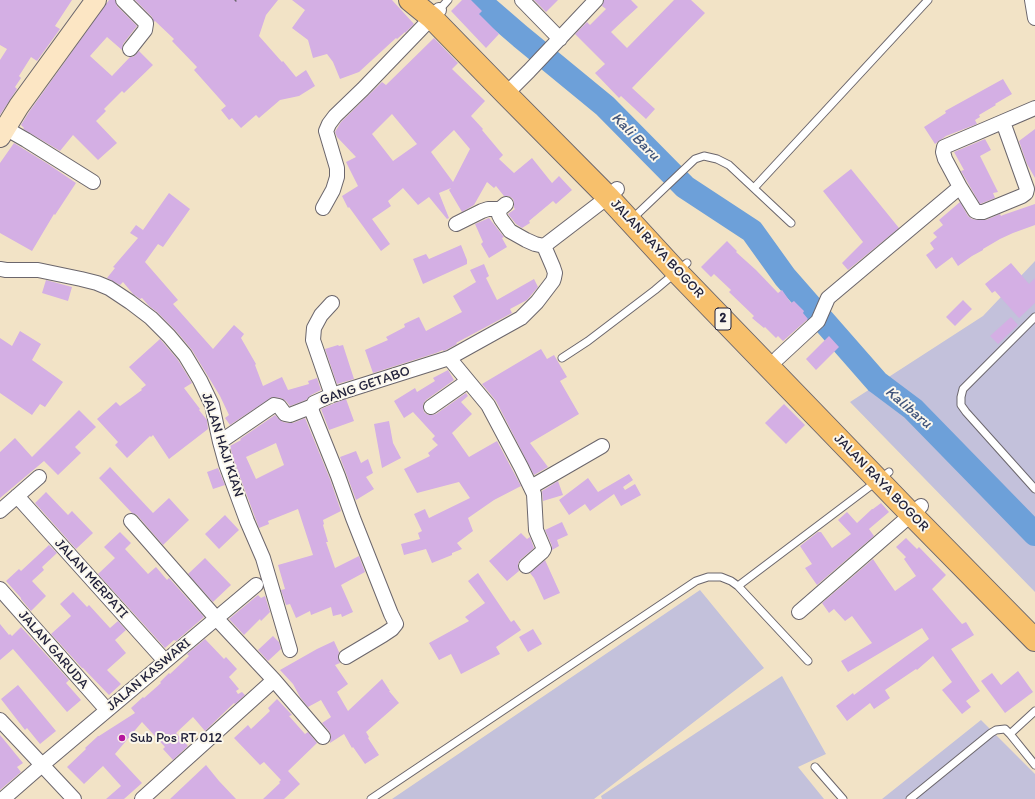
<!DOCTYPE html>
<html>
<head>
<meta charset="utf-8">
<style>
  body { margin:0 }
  canvas { display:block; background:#f2e3c6 }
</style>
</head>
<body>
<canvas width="1035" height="799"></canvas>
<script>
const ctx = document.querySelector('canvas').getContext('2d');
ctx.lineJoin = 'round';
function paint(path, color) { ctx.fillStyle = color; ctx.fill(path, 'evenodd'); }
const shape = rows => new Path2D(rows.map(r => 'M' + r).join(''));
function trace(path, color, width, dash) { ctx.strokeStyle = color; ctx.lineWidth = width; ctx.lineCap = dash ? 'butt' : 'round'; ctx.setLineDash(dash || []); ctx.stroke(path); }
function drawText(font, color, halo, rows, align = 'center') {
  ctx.font = font + ' Itim,sans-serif'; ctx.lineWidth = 4; ctx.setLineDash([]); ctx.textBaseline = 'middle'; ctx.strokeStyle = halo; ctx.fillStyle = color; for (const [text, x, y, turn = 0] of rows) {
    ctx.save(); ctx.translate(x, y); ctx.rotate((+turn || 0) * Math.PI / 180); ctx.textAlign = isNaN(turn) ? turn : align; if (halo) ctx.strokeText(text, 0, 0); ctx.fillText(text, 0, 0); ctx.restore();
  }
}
const industrial = shape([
  [1035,261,1035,592,850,402,983,316],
  [700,590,764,668,594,799,392,799],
  [782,676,826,754,798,767,824,799,602,799,601,796],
  [981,720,1035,774,1035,799,882,799]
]);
const river = shape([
  [478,0,521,37,605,106,685,187,752,231,785,277,877,382,913,409,1035,534]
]);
const building = shape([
  [0,0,72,0,55,26,60,29,37,61,31,57,19,76,21,78,15,87,17,89,0,115,0,60,7,49,0,45],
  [109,0,115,0,117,6,137,26,123,44,122,50,107,37,90,56,112,76,130,57,133,57,139,51,153,65,124,93,122,91,104,109,106,111,96,121,117,143,98,160,73,135,60,151,23,129,24,128,21,125,29,112],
  [135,0,278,0,266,15,259,36,282,62,283,61,296,77,306,70,315,86,299,96,280,100,259,118,256,115,241,128,232,118,229,120,221,110,226,106,194,70,197,67,172,41,174,39,155,21,154,22,152,17],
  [292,0,392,0,414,24,405,33,405,32,397,39,396,38,359,72,340,79,333,62,327,54,313,58,308,40,292,28,305,10],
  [462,0,471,0,482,11,479,14,499,34,486,48,451,11],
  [534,0,558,0,546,12],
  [604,0,631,0,638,7,627,17,611,32,627,48,674,0,691,0,705,13,632,88,655,109,646,119,621,96,619,98,595,73,605,64,575,34,587,22,590,25,606,9,602,6],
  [434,38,458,63,452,69,485,101,471,116,483,129,482,130,503,155,499,159,514,173,532,158,552,183,559,176,572,190,556,204,553,201,529,221,530,223,522,228,516,224,508,214,515,209,514,208,514,203,513,199,509,196,504,196,496,186,494,188,487,182,474,205,462,212,449,190,451,188,439,193,449,218,447,219,429,197,418,205,403,188,388,201,391,206,372,219,390,244,381,251,349,207,348,208,342,196,358,186,346,162,356,157,337,137,335,132,341,122,382,82,386,85],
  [392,114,417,144,393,161,372,134],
  [454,130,470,149,453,182,431,152],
  [1003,79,1012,94,995,104,996,105,979,115,980,117,975,120,977,124,946,136,935,144,924,127,946,113,945,111],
  [1035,129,1035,178,1027,164,1019,141],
  [985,139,991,150,980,156,998,192,993,193,995,198,980,204,961,171,964,170,954,152],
  [14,143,48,164,76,183,55,215,54,214,32,251,0,233,0,163],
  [851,169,899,228,848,270,842,263,863,242,823,191],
  [169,193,190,209,163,247,158,244,145,262,178,300,173,304,213,349,234,325,244,334,241,338,256,364,255,365,263,386,282,377,288,390,309,384,308,381,317,378,321,390,311,395,306,400,290,406,286,401,281,398,272,397,230,425,225,418,229,415,220,396,192,350,176,331,157,312,149,306,142,298,140,299,133,294,123,282,120,285,107,278,115,268,113,267,138,238,130,233,136,225,143,230],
  [960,202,968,216,972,219,978,220,986,220,1000,214,1001,216,1003,215,1035,204,1035,225,1013,233,1000,239,983,249,983,250,972,256,958,266,952,257,936,269,926,255,934,249,930,243,937,237,933,233,943,225,939,220],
  [489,218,504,237,502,238,507,247,489,258,481,244,483,242,475,224],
  [727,241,737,251,736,252,756,270,778,293,782,290,791,303,794,301,804,311,803,313,808,319,783,341,778,336,776,338,765,327,764,328,752,318,754,316,729,292,731,290,714,274,711,277,701,267],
  [461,245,467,260,467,264,423,284,413,259,426,254,429,259],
  [1011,263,1029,284,1035,278,1035,303,1019,318,995,291,992,293,985,284],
  [484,264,489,276,486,278,497,300,534,279,538,287,527,300,510,309,512,313,456,343,457,344,446,350,443,351,443,350,436,353,373,373,365,350,388,340,386,337,405,327,404,324,419,317,426,331,462,312,453,296,476,282,470,270],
  [46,280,72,287,68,301,42,293],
  [963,300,972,309,955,326,946,317],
  [1011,317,1018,325,998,344,990,336],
  [20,331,41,344,32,360,63,382,45,407,40,404,32,415,0,393,0,338,12,346],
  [829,336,839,347,816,370,806,359],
  [160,339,178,360,192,383,184,388,200,409,199,410,207,420,208,429,169,459,153,435,151,437,150,436,127,458,115,445,118,442,97,419,116,402,120,406,142,390,141,389,146,385,129,367],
  [338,345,339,346,343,345,354,379,337,384,325,349],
  [541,349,547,359,554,355,567,377,560,381,579,414,530,443,548,467,534,475,496,401,482,384],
  [448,370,454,380,426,400,423,404,423,407,424,412,428,415,431,415,436,414,466,393,468,396,461,402,472,414,452,433,469,457,497,441,521,486,494,500,468,518,473,531,457,543,462,549,452,553,452,555,432,563,426,549,404,555,401,544,420,539,418,533,422,531,414,514,425,509,429,518,470,498,459,482,417,493,404,469,430,456,428,453,438,445,432,439,435,436,413,412,404,418,394,401,415,388,417,392,435,381,433,378],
  [346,399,354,421,329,430,321,409,335,403],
  [784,404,805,425,786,444,765,423],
  [79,410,96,427,75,447,81,453,58,475,44,461,0,498,0,452,15,438,32,457],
  [275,415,279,419,283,422,288,423,293,423,305,418,330,479,341,511,323,520,324,524,323,525,328,542,326,542,335,568,359,556,365,572,341,585,353,612,342,617,341,614,333,616,331,607,311,615,310,611,296,618,290,604,286,605,281,590,285,589,278,565,313,555,298,509,268,521,269,524,259,528,234,461,230,446,241,440,240,439],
  [276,443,284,465,256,479,246,457],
  [389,421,393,443,401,458,382,468,374,424],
  [356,451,361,463,368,459,373,473,366,477,374,489,356,500,340,457],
  [110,467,153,513,169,498,189,520,163,545,137,515,132,513,99,478],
  [218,468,225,485,213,489,207,472],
  [629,474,633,480,623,487,625,490,635,484,641,495,621,506,614,494,590,511,585,504,569,515,559,500,588,478,598,492],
  [558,481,563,495,543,501,542,491],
  [46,492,68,515,72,511,93,533,76,549,35,503],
  [881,503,889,512,869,529,874,536,817,585,805,568,812,564,800,546,818,532,821,532,832,548,851,534,838,520,847,512,857,523,872,509,873,509],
  [225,515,239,530,219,549,205,534],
  [562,522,568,535,557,540,559,546,552,550,552,546,545,530],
  [120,532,131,543,125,549,148,574,156,567,167,580,169,578,204,617,176,641,174,640,165,648,98,574,115,558,104,547],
  [521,533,527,539,530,537,534,548,520,560,518,564,518,567,519,571,507,581,489,561],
  [906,538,917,549,919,547,946,575,932,589,962,624,966,622,974,635,951,649,980,691,966,701,971,707,962,714,942,690,952,682,933,656,917,670,916,669,885,690,890,698,874,709,870,703,847,721,836,706,853,693,854,695,929,639,922,628,848,672,841,661,872,643,852,616,845,621,834,609,829,613,822,603,873,559,881,571,895,591,916,576,904,559,906,557,896,547],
  [49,545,57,553,42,567,44,570,32,581,46,596,31,611,21,599,21,598,6,581,19,569,21,571],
  [205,558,231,585,213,602,188,574],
  [545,560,560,593,544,600,534,578,530,573],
  [478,573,511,622,514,620,521,630,496,647,500,654,461,674,451,654,439,660,429,643,469,621,465,617,485,603,468,581],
  [73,592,87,607,89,605,110,628,118,621,126,630,115,640,126,653,107,670,121,684,109,695,83,668,82,668,51,634,71,616,60,604],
  [258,595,261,598,265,596,270,612,261,621,260,619,244,635,229,619],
  [0,624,9,635,10,634,12,636,21,627,69,680,66,683,81,700,67,712,13,649,0,660],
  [533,629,542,644,528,652,519,637],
  [273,636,279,642,281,649,268,661,258,650],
  [205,639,224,659,226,657,237,669,229,677,239,689,236,691,238,694,242,692,245,695,235,704,234,703,205,731,193,717,176,733,188,746,173,760,163,749,165,747,142,722,115,754,142,783,124,799,106,799,121,786,103,766,84,784,67,767,86,749,85,748,98,736,99,736,135,713,131,708,143,697,144,698,161,683,160,682,169,673,170,674,189,656,187,654],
  [334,641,339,652,338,658,340,663,335,665,348,684,337,692,348,711,382,679,390,691,389,691,399,703,366,732,369,737,368,738,379,755,365,764,353,747,352,748,344,734,330,743,331,735,329,731,322,723,331,717,321,700,308,707,300,697,293,684,280,670,317,649],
  [1018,671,1033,692,1005,713,981,681,992,673,1001,685],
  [18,685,56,731,40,744,27,728,25,730,1,699],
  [277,699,292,715,289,716,305,734,308,732,317,743,288,771,300,784,284,799,263,799,280,783,279,782,281,780,264,762,260,765,234,738,248,725,251,729,270,711,268,708],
  [0,735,23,763,17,767,21,772,0,790],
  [206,765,219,781,236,799,170,799]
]);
const path = shape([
  [235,1,236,0]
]);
const lane = shape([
  [439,10,448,0],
  [754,188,928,0],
  [631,220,695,159,704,156,717,159,729,165,791,223],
  [1035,317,963,389,961,397,961,405,966,412,1035,489],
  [562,358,588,341,655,290,687,263],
  [738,586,889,472],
  [1035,711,1010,734,1035,765],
  [815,767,843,799],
  [371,799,696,581,708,577,721,577,731,581,738,586,808,661],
  [910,799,991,733,996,730,1005,729,1010,734]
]);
const street = shape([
  [123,0,146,23,146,24,145,30,130,49],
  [522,0,560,39],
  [1032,0,1035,18],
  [506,94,529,71,596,0],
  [5,128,26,140,93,182],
  [960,187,975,211,978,212,983,212,1022,196,1026,193,1027,189,1003,122],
  [506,204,500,209,499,215,501,219,510,231,526,240,535,244,544,246],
  [323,208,333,190,337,177,337,168,326,131,329,124,335,116,363,89,439,10],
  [456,224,482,211,488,209,500,209],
  [0,269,6,270,38,270,81,279,97,283,109,288,130,302,151,318,169,336,185,355,200,380,212,405,220,442,226,464,247,521,263,558,290,650],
  [449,358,488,405,521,467,534,494,536,530,544,549,542,552,526,566],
  [778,358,818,321,828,298,960,187,945,159,943,152,944,147,1035,108],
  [332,395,313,340,314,328,321,315,332,303],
  [431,407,468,381],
  [220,442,274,405,279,406,285,414,290,415,313,406],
  [531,487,602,446],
  [17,496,165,661],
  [0,511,39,477],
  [131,521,216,618,274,680,323,737],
  [0,589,107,710],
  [799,612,921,506],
  [346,657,383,635,392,629,396,624,391,614,353,518,338,476,311,409,314,403,332,395,449,358,521,318,537,302,553,281,554,278,555,273,553,267,544,246,608,197,617,189],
  [0,720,74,799],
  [3,799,42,765,256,585],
  [142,799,274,680]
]);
const secondary = shape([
  [0,137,19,106,96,0]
]);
const highway = shape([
  [410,0,432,18,506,94,608,197,677,272,911,514,1035,640]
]);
const markers = [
  [122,738,4,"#b5179e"]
];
const shields = [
  [723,319,16]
];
const shieldNames = [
  ["2",723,319]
];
const streetNames = [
  ["JALAN RAYA BOGOR",657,249,47],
  ["GANG GETABO",365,386,-19],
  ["JALAN HAJI KIAN",222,445,72],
  ["JALAN RAYA BOGOR",881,483,46],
  ["JALAN MERPATI",91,579,48],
  ["JALAN GARUDA",53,650,49],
  ["JALAN KASWARI",149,675,-40]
];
const poiNames = [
  ["Sub Pos RT 012",130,738]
];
const waterNames = [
  ["Kali Baru",635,137,45],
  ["Kalibaru",908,408,40]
];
paint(industrial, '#c3c1db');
trace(river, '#6da0d9', 24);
paint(building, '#d4afe4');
trace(lane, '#6b666c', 9);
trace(street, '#6b666c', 16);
trace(secondary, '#6b666c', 22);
trace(highway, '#6b666c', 24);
trace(path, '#6b666c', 2.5, [3, 3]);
trace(lane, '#fff', 7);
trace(street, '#fff', 14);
trace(secondary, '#fce6c4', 20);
trace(highway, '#f7c06c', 22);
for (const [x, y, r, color] of markers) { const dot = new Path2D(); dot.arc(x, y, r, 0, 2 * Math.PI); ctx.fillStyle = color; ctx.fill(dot); trace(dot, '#fbf7ec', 1.5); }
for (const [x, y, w] of shields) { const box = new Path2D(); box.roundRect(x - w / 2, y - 11, w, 22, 3); ctx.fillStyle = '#fbf7ec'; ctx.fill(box); trace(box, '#22223b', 1); }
drawText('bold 13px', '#22223b', null, shieldNames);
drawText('14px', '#22223b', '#fbf7ec', streetNames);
drawText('14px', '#22223b', '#fbf7ec', poiNames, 'left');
drawText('italic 15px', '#40547a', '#fbf7ec', waterNames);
</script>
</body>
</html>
